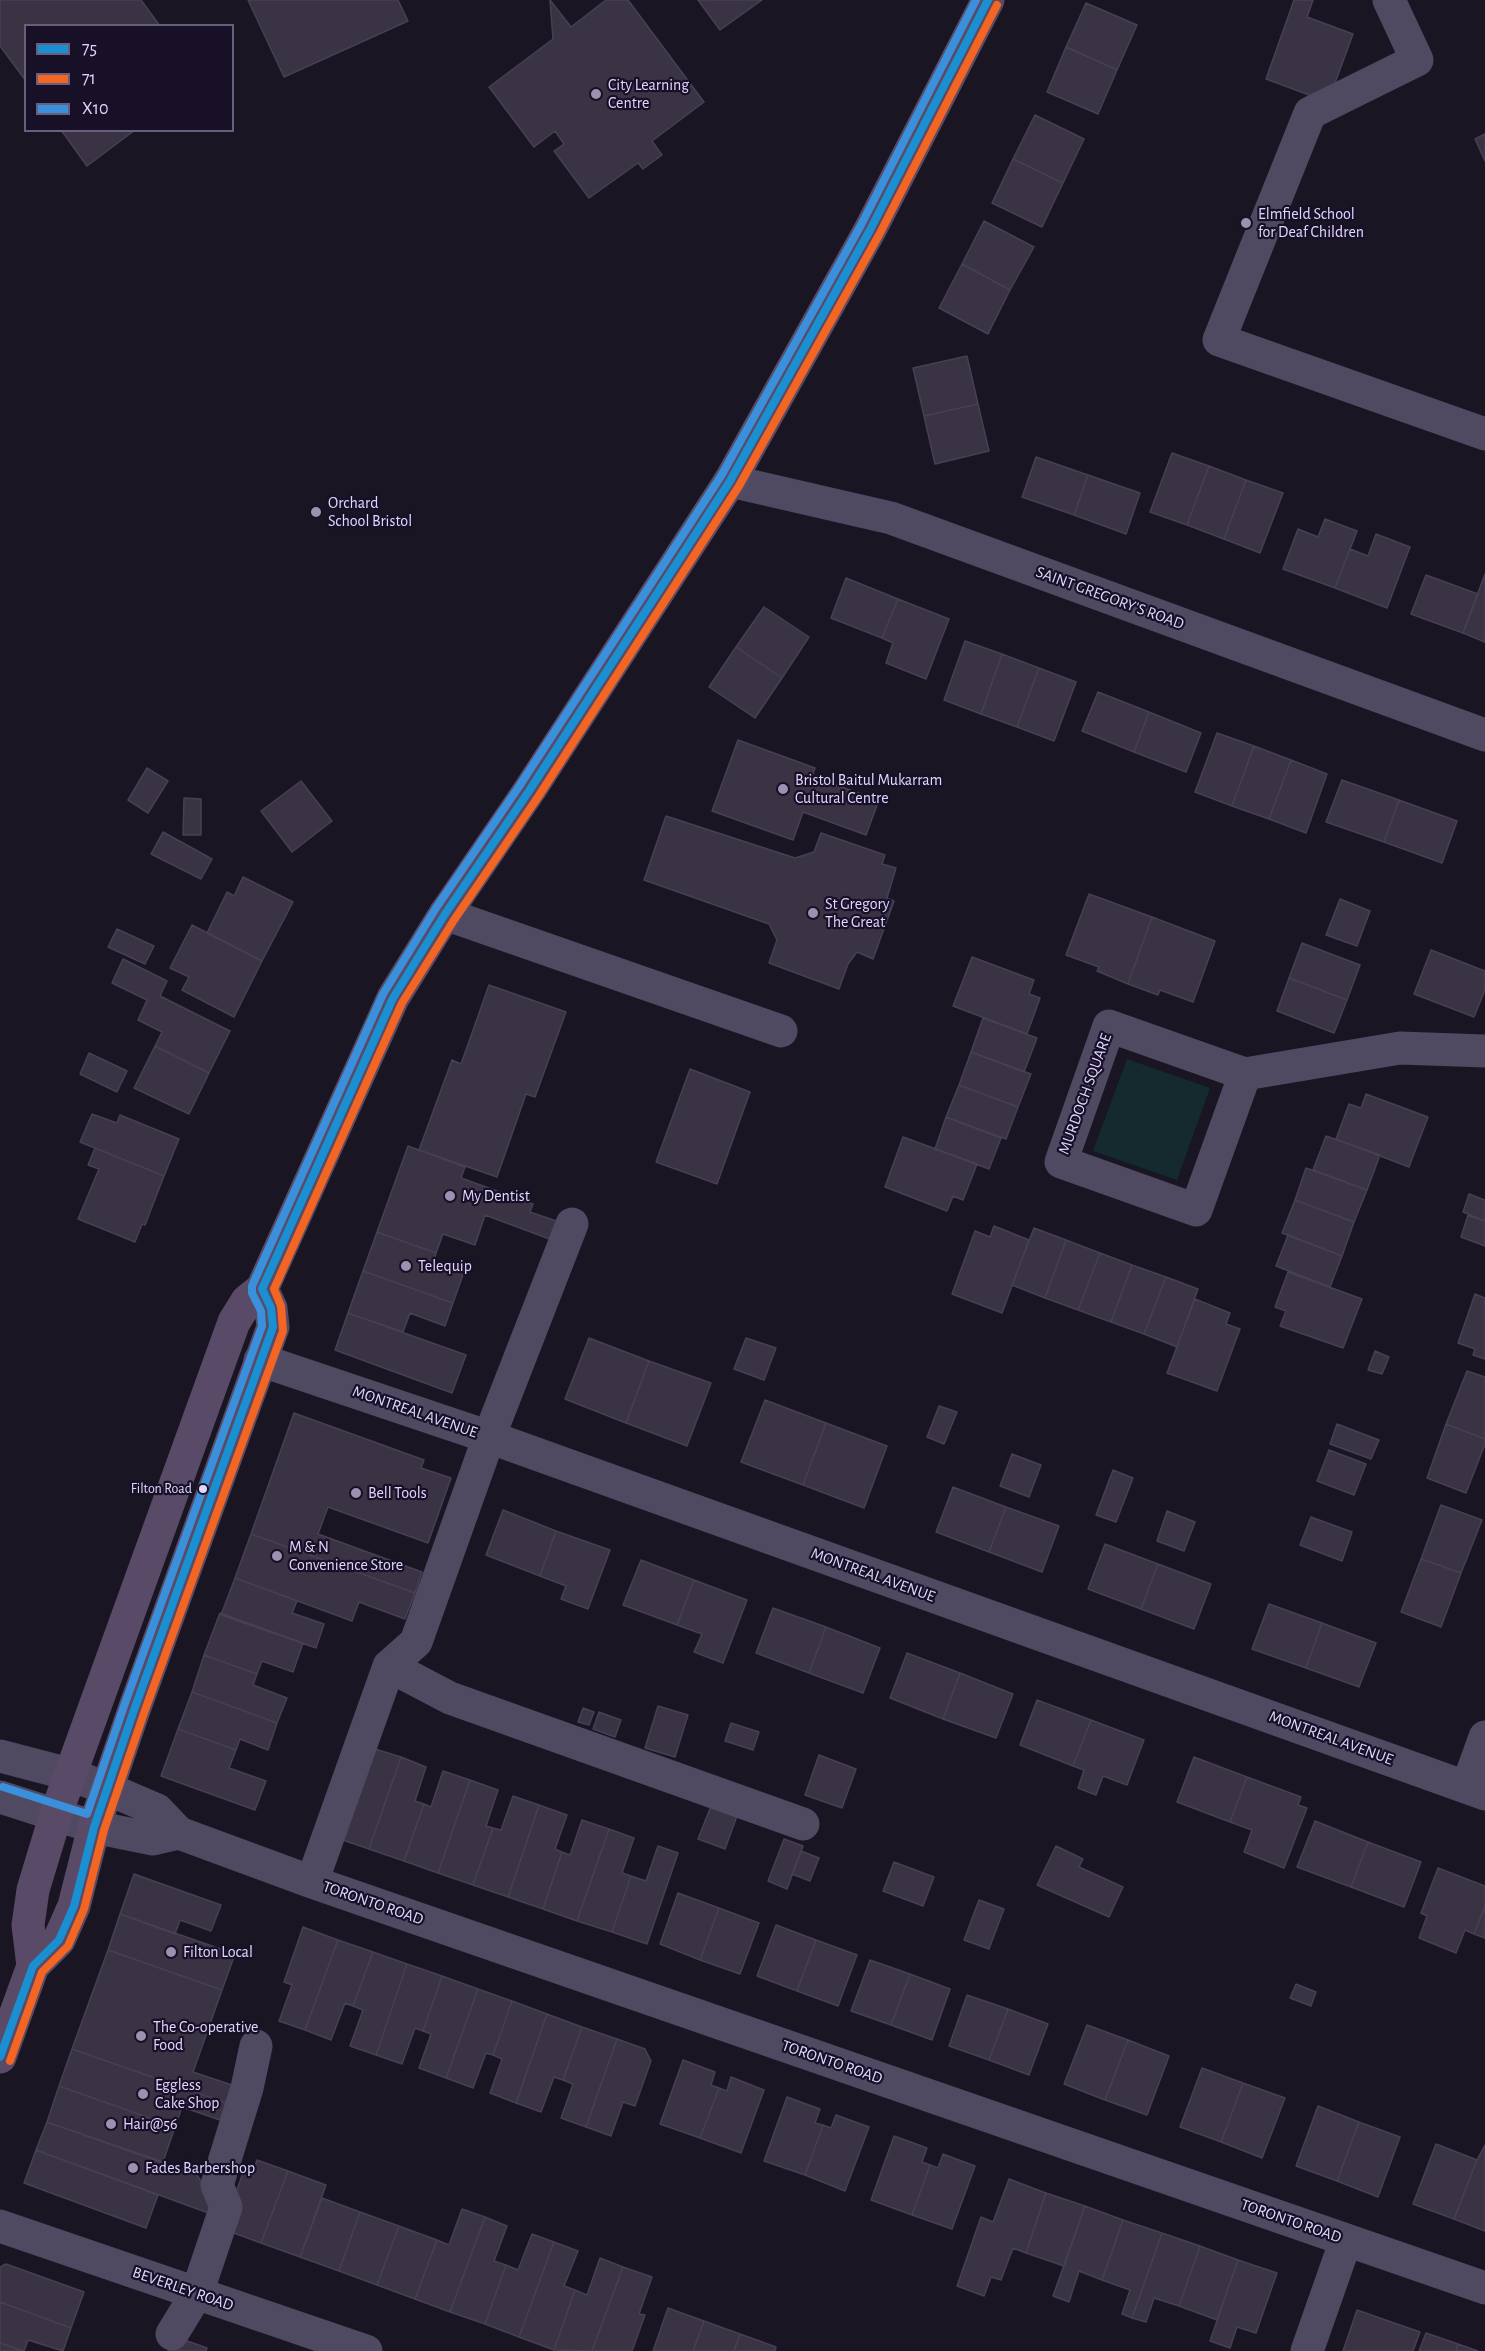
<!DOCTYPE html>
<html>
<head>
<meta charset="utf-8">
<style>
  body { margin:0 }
  #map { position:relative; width:1485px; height:2351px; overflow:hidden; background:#191522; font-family:"Alegreya Sans",sans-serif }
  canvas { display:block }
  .legend { position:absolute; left:24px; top:24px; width:210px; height:108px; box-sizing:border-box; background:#171027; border:2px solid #685f7d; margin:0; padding:8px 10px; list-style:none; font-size:18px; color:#e1d6fe }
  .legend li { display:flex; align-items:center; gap:12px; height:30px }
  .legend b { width:30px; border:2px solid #685f7d }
</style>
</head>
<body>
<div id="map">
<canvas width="1485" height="2351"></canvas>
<ul class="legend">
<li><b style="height:8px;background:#1a8fd1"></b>75</li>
<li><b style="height:8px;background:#f26522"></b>71</li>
<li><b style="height:8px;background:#3a90db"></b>X10</li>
</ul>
</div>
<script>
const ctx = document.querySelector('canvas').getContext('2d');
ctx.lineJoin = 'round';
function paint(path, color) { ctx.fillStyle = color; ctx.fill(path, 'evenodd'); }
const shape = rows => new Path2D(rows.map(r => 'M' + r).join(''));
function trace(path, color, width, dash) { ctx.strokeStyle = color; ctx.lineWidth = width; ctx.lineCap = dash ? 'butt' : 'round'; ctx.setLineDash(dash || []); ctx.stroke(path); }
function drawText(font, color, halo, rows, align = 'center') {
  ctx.font = font + ' "Alegreya Sans",sans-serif'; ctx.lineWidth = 4.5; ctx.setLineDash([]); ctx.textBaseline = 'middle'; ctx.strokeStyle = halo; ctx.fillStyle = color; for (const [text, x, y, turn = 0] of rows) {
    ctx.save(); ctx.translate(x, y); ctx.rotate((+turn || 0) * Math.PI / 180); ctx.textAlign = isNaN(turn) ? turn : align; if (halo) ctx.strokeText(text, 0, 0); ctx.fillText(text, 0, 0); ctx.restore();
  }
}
const green = shape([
  [1127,1059,1210,1088,1177,1180,1093,1151]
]);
const building = shape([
  [0,0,141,0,160,26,26,26,26,81,0,46,0,0],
  [248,0,398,0,408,21,284,77,248,0],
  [550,0,571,27,606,0,628,0,704,102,652,141,662,155,643,169,638,163,589,198,554,151,564,144,555,131,534,147,489,87,553,39,550,0],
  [698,0,762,0,720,30,698,0],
  [1294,0,1313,0,1307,17,1353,34,1328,102,1266,79,1294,0],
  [1086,3,1137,25,1117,70,1066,47,1086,3],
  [1066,47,1117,70,1098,114,1047,92,1066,47],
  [1035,115,1084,139,1063,183,1013,159,1035,115],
  [61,130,135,130,87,166,61,130],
  [1485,134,1485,161,1475,139,1485,134],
  [1013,159,1063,183,1042,227,992,203,1013,159],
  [984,221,1034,247,1010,290,962,264,984,221],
  [962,264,1010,290,988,334,939,308,962,264],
  [967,356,978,404,924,416,913,368,967,356],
  [978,404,989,451,935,464,924,416,978,404],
  [1172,453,1209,466,1187,525,1150,512,1172,453],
  [1036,457,1088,475,1074,515,1022,497,1036,457],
  [1209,466,1246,480,1224,539,1187,525,1209,466],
  [1088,475,1140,493,1126,534,1074,515,1088,475],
  [1246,480,1283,493,1260,553,1224,539,1246,480],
  [1325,519,1357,531,1335,588,1283,569,1298,529,1318,537,1325,519],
  [1376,534,1410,547,1387,608,1335,588,1350,549,1368,556,1376,534],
  [1485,574,1485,642,1463,633,1485,574],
  [1426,575,1478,594,1463,633,1411,614,1426,575],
  [846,578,898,599,882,638,831,618,846,578],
  [898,599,949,619,926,679,886,663,893,643,882,638,898,599],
  [764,607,809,637,782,678,736,647,764,607],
  [965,641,1002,654,981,714,944,700,965,641],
  [736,647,782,678,755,718,709,687,736,647],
  [1002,654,1039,668,1017,727,981,714,1002,654],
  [1039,668,1076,682,1054,741,1017,727,1039,668],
  [1098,692,1149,712,1134,752,1082,731,1098,692],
  [1149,712,1201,733,1186,772,1134,752,1149,712],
  [1217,733,1254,746,1232,806,1195,792,1217,733],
  [738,740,815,768,812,777,879,800,866,835,803,812,793,840,712,811,738,740],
  [1254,746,1291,760,1269,819,1232,806,1254,746],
  [1291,760,1327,774,1306,833,1269,819,1291,760],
  [147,768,168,781,148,813,128,800,147,768],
  [1342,780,1399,800,1384,842,1326,822,1342,780],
  [301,781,332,821,292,852,261,811,301,781],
  [184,798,201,799,201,835,183,835,184,798],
  [1399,800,1457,821,1442,863,1384,842,1399,800],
  [666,816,795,858,814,852,821,833,885,855,882,864,896,868,887,898,894,901,873,959,857,952,848,964,839,989,769,963,777,940,769,924,644,880,666,816],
  [163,832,212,859,201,879,151,854,163,832],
  [243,877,293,902,262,961,207,933,227,892,234,896,243,877],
  [1089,894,1152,917,1128,984,1097,971,1099,967,1066,955,1089,894],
  [1340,899,1370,911,1357,946,1326,935,1340,899],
  [1152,917,1215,941,1193,1002,1160,990,1158,995,1128,984,1152,917],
  [192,925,262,961,234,1017,182,990,189,977,170,968,192,925],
  [117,929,154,946,145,964,108,947,117,929],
  [1302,943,1360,965,1347,1000,1289,978,1302,943],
  [1431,950,1485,971,1485,990,1474,1017,1414,994,1431,950],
  [972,957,1034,980,1029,994,1040,998,1027,1034,953,1006,972,957],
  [123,959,167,981,160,996,230,1031,209,1073,155,1046,162,1032,138,1020,147,1000,112,983,123,959],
  [1289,978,1347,1000,1334,1033,1277,1011,1289,978],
  [489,985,566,1012,535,1097,526,1094,497,1177,419,1150,452,1060,461,1064,489,985],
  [983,1018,1037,1038,1024,1072,971,1052,983,1018],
  [155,1046,209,1073,189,1114,134,1088,155,1046],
  [971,1052,1031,1074,1018,1107,959,1085,971,1052],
  [89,1053,127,1071,117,1092,80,1074,89,1053],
  [690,1069,750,1092,717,1184,656,1162,690,1069],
  [959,1085,1018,1107,1006,1139,946,1117,959,1085],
  [1366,1094,1428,1117,1409,1167,1336,1139,1349,1104,1361,1108,1366,1094],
  [92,1114,117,1123,120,1115,179,1139,164,1176,80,1142,92,1114],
  [946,1117,1001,1138,989,1169,935,1149,946,1117],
  [1326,1136,1380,1155,1367,1190,1313,1170,1326,1136],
  [903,1137,977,1164,963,1200,953,1196,947,1211,885,1187,903,1137],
  [408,1146,465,1167,461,1178,533,1204,530,1212,562,1223,555,1241,485,1215,475,1245,443,1234,436,1253,377,1232,408,1146],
  [95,1148,164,1176,145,1225,142,1224,135,1242,78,1219,99,1169,88,1165,95,1148],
  [1306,1168,1367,1190,1354,1222,1295,1200,1306,1168],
  [1469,1194,1485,1200,1485,1221,1463,1212,1469,1194],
  [1295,1200,1354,1222,1342,1256,1282,1233,1295,1200],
  [1468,1215,1485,1221,1485,1246,1461,1237,1468,1215],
  [994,1226,1029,1240,1002,1313,952,1294,975,1231,990,1237,994,1226],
  [1034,1228,1066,1240,1045,1298,1012,1285,1034,1228],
  [377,1232,436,1253,434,1261,464,1272,453,1303,363,1271,377,1232],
  [1288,1235,1342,1256,1330,1287,1276,1266,1288,1235],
  [1066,1240,1100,1253,1078,1310,1045,1298,1066,1240],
  [1100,1253,1132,1265,1111,1322,1078,1310,1100,1253],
  [1132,1265,1166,1277,1144,1334,1111,1322,1132,1265],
  [363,1271,453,1303,445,1326,410,1313,403,1332,348,1313,363,1271],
  [1288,1272,1362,1299,1343,1348,1280,1326,1286,1311,1275,1307,1288,1272],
  [1166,1277,1198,1289,1177,1347,1144,1334,1166,1277],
  [1475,1294,1485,1298,1485,1359,1473,1355,1475,1349,1458,1343,1475,1294],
  [1195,1299,1230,1313,1226,1324,1240,1329,1217,1391,1167,1373,1195,1299],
  [348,1313,466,1355,452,1393,335,1350,348,1313],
  [589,1338,649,1361,626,1423,565,1399,589,1338],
  [746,1338,776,1348,764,1380,734,1369,746,1338],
  [1375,1351,1389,1357,1382,1374,1368,1370,1375,1351],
  [649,1361,711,1383,687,1446,626,1423,649,1361],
  [1467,1371,1485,1377,1485,1439,1446,1424,1467,1371],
  [765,1400,826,1423,803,1485,741,1462,765,1400],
  [939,1406,957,1412,944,1444,927,1437,939,1406],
  [294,1413,424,1460,421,1468,451,1478,428,1543,328,1507,318,1534,422,1572,415,1593,251,1534,294,1413],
  [826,1423,887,1446,864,1508,803,1485,826,1423],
  [1337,1424,1379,1440,1371,1459,1330,1444,1337,1424],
  [1446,1424,1485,1439,1485,1444,1466,1493,1427,1478,1446,1424],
  [1329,1450,1366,1464,1354,1495,1317,1481,1329,1450],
  [1012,1454,1041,1465,1029,1497,1000,1486,1012,1454],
  [1113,1470,1133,1478,1116,1522,1096,1515,1113,1470],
  [953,1487,1006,1507,989,1552,936,1532,953,1487],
  [1441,1505,1482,1520,1461,1573,1421,1559,1441,1505],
  [1006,1507,1059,1526,1042,1572,989,1552,1006,1507],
  [503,1510,556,1531,540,1576,486,1555,503,1510],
  [1167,1511,1195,1522,1184,1551,1157,1541,1167,1511],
  [1311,1517,1352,1532,1342,1561,1300,1545,1311,1517],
  [556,1531,610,1550,588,1609,561,1599,566,1586,540,1576,556,1531],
  [251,1534,415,1593,405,1619,359,1602,352,1621,235,1578,251,1534],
  [1105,1544,1158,1564,1141,1609,1088,1589,1105,1544],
  [1421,1559,1461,1573,1441,1627,1401,1612,1421,1559],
  [641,1560,694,1580,677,1625,623,1605,641,1560],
  [1158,1564,1211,1584,1194,1629,1141,1609,1158,1564],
  [235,1578,297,1601,292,1613,324,1624,316,1648,221,1615,235,1578],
  [694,1580,747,1600,723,1663,694,1652,702,1634,677,1625,694,1580],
  [1269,1604,1322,1623,1306,1668,1252,1649,1269,1604],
  [773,1608,826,1627,809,1673,756,1653,773,1608],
  [220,1613,303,1643,293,1672,262,1661,257,1674,204,1655,220,1613],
  [1322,1623,1376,1643,1359,1687,1306,1668,1322,1623],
  [826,1627,880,1648,863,1693,809,1673,826,1627],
  [907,1653,960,1673,943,1719,890,1698,907,1653],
  [204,1655,257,1674,253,1685,287,1698,277,1723,192,1692,204,1655],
  [960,1673,1013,1694,996,1738,943,1719,960,1673],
  [192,1692,277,1723,268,1750,240,1739,236,1750,178,1729,192,1692],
  [1037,1700,1091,1720,1073,1766,1020,1745,1037,1700],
  [658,1706,688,1715,675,1757,645,1748,658,1706],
  [583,1708,594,1712,589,1725,578,1722,583,1708],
  [599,1712,621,1720,615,1737,593,1729,599,1712],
  [1091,1720,1144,1740,1127,1785,1103,1776,1096,1795,1078,1788,1084,1770,1073,1766,1091,1720],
  [731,1723,759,1732,753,1750,725,1741,731,1723],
  [178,1729,236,1750,229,1768,266,1781,255,1810,161,1776,178,1729],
  [375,1749,401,1757,369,1849,334,1837,375,1749],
  [819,1755,856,1769,842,1808,805,1795,819,1755],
  [401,1757,426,1767,415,1801,424,1804,404,1861,369,1849,401,1757],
  [1194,1757,1247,1777,1230,1822,1177,1802,1194,1757],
  [443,1771,470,1780,438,1873,404,1861,424,1804,431,1807,443,1771],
  [1247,1777,1301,1797,1298,1805,1307,1808,1284,1868,1244,1852,1252,1830,1230,1822,1247,1777],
  [470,1780,498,1790,486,1826,493,1828,473,1885,438,1873,470,1780],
  [513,1796,539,1805,508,1897,473,1885,493,1828,501,1830,513,1796],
  [539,1805,567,1815,555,1849,562,1852,543,1909,508,1897,539,1805],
  [711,1806,737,1816,725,1849,698,1839,711,1806],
  [582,1820,609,1829,577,1921,543,1909,562,1852,570,1855,582,1820],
  [1315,1821,1368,1842,1351,1887,1297,1867,1315,1821],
  [609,1829,634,1838,622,1873,631,1876,612,1932,577,1921,609,1829],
  [784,1839,803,1846,787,1889,768,1881,784,1839],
  [1368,1842,1421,1862,1404,1907,1351,1887,1368,1842],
  [658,1846,678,1853,647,1944,612,1932,631,1876,646,1881,658,1846],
  [1056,1846,1083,1859,1079,1867,1123,1887,1109,1917,1037,1885,1056,1846],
  [801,1851,819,1858,810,1881,792,1874,801,1851],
  [894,1862,934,1877,923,1906,883,1891,894,1862],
  [1438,1868,1485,1886,1485,1906,1474,1934,1465,1930,1456,1953,1419,1938,1427,1916,1421,1913,1438,1868],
  [134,1874,221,1905,211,1931,180,1920,175,1934,120,1914,134,1874],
  [678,1893,719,1908,700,1960,660,1944,678,1893],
  [979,1900,1004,1909,989,1949,964,1940,979,1900],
  [1485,1906,1485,1938,1474,1934,1485,1906],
  [719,1908,759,1923,740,1974,700,1960,719,1908],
  [120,1914,235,1954,222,1990,108,1950,120,1914],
  [776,1925,816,1940,797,1991,757,1976,776,1925],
  [303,1927,338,1940,305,2030,279,2021,292,1985,284,1982,303,1927],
  [338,1940,373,1952,353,2006,345,2003,331,2040,305,2030,338,1940],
  [816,1940,857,1955,838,2006,797,1991,816,1940],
  [108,1950,222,1990,193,2072,232,2085,226,2103,72,2049,108,1950],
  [373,1952,407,1964,376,2055,350,2046,363,2010,353,2006,373,1952],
  [870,1960,910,1974,891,2025,851,2011,870,1960],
  [407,1964,442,1976,423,2031,415,2028,402,2064,376,2055,407,1964],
  [910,1974,950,1989,932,2040,891,2025,910,1974],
  [442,1976,478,1989,446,2078,419,2068,431,2034,423,2031,442,1976],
  [1296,1984,1316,1992,1311,2006,1290,1998,1296,1984],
  [478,1989,512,2001,493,2055,486,2053,473,2088,446,2078,478,1989],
  [967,1995,1008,2009,989,2060,949,2046,967,1995],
  [512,2001,547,2014,516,2103,490,2093,502,2059,493,2055,512,2001],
  [1008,2009,1048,2024,1029,2075,989,2060,1008,2009],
  [547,2014,582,2027,563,2080,554,2077,541,2112,516,2103,547,2014],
  [1087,2025,1128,2040,1105,2100,1064,2084,1087,2025],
  [582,2027,617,2039,586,2127,561,2118,573,2084,563,2080,582,2027],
  [617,2039,645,2049,651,2061,635,2106,623,2102,611,2136,586,2127,617,2039],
  [1128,2040,1169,2056,1147,2115,1105,2100,1128,2040],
  [72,2049,226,2103,220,2120,182,2107,175,2127,59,2086,72,2049],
  [683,2060,715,2072,711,2085,719,2088,700,2138,660,2124,683,2060],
  [1202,2068,1243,2083,1221,2142,1180,2127,1202,2068],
  [731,2077,764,2090,741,2153,700,2138,719,2088,727,2091,731,2077],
  [1243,2083,1285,2098,1262,2158,1221,2142,1243,2083],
  [59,2086,175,2127,163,2162,47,2122,59,2086],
  [787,2097,820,2109,815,2123,823,2125,805,2175,764,2161,787,2097],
  [1318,2106,1359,2122,1337,2181,1296,2166,1318,2106],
  [836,2115,869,2127,845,2191,805,2175,823,2125,831,2128,836,2115],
  [47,2122,197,2175,216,2204,211,2214,36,2150,47,2122],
  [1359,2122,1400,2137,1378,2197,1337,2181,1359,2122],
  [894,2136,927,2148,922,2162,930,2165,912,2215,871,2200,894,2136],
  [1436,2144,1477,2160,1454,2219,1413,2204,1436,2144],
  [1485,2145,1485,2231,1454,2219,1477,2160,1485,2145],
  [36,2150,158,2195,146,2228,24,2183,36,2150],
  [943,2154,975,2166,952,2229,912,2215,930,2165,938,2168,943,2154],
  [257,2160,288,2171,261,2243,223,2229,244,2170,253,2173,257,2160],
  [288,2171,326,2185,300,2257,261,2243,288,2171],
  [1009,2179,1046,2193,1026,2253,1013,2248,1001,2280,991,2277,984,2296,957,2286,981,2217,993,2222,1009,2179],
  [1046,2193,1085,2206,1064,2266,1026,2253,1046,2193],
  [322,2198,360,2212,339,2271,300,2257,322,2198],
  [1085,2206,1123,2220,1102,2280,1079,2271,1069,2302,1053,2296,1085,2206],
  [462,2209,485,2217,450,2312,415,2299,437,2240,449,2245,462,2209],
  [360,2212,399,2226,377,2285,339,2271,360,2212],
  [485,2217,507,2226,494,2261,506,2265,485,2324,450,2312,485,2217],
  [1123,2220,1162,2233,1132,2318,1122,2314,1130,2290,1102,2280,1123,2220],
  [399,2226,437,2240,415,2299,377,2285,399,2226],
  [1162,2233,1200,2246,1179,2306,1154,2298,1146,2322,1132,2318,1162,2233],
  [532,2234,554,2242,519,2337,485,2324,506,2265,518,2270,532,2234],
  [554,2242,578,2251,564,2286,575,2290,554,2350,519,2337,554,2242],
  [1200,2246,1238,2260,1217,2320,1179,2306,1200,2246],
  [600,2258,623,2267,592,2351,554,2350,575,2290,587,2295,600,2258],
  [1238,2260,1277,2273,1256,2333,1237,2327,1230,2348,1210,2341,1238,2260],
  [6,2264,84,2292,71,2328,0,2302,0,2267,6,2264],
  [623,2267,652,2277,639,2314,645,2315,632,2351,592,2351,623,2267],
  [0,2302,71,2328,63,2351,28,2340,24,2351,0,2343,0,2302],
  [668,2308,704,2321,693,2351,653,2351,668,2308],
  [1357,2310,1420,2332,1413,2351,1343,2351,1357,2310],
  [704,2321,740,2334,734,2351,693,2351,704,2321],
  [1426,2333,1458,2344,1456,2351,1419,2351,1426,2333],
  [740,2334,776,2347,775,2351,734,2351,740,2334],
  [173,2336,207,2348,206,2351,168,2351,173,2336],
  [0,2343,23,2351,0,2351,0,2343],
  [1458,2344,1478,2351,1456,2351,1458,2344]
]);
const minor = shape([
  [1389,0,1417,60,1310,113,1219,340,1485,434],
  [730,481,891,518,1485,735],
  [445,914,781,1031],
  [1245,1074,1196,1210,1061,1162,1109,1026,1245,1074,1400,1048,1485,1051],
  [260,1360,489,1437,1485,1794],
  [389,1666,450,1698,803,1824],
  [0,1756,69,1774,108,1789,157,1810,179,1833,312,1882,1485,2288],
  [1467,1787,1485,1737],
  [0,1797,94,1827,153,1839,179,1833],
  [312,1882,389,1666,416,1642,489,1437,572,1224],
  [0,2226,366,2351],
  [172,2334,197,2293,226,2207,217,2185,247,2088,256,2046],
  [1307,2351,1346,2240]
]);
const major = shape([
  [33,1966,59,1940,74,1906,94,1827,134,1710,273,1327,271,1308,262,1289],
  [0,2057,33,1966,28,1925,33,1890,56,1814,234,1322,247,1301,262,1289,393,998,445,914,529,791,730,481,870,230,988,0]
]);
const bus1 = shape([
  [0,2057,33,1966,59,1940,74,1906,94,1827,134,1710,273,1327,271,1308,262,1289,393,998,445,914,529,791,730,481,870,230,988,0]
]);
const bus2 = shape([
  [10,2061,42,1972,68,1946,84,1909,104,1830,144,1713,283,1331,281,1306,274,1289,402,1003,454,920,538,797,739,486,879,235,997,5]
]);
const bus3 = shape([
  [3,1787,87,1814,124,1706,262,1326,261,1311,252,1293,252,1286,383,994,436,908,520,785,721,476,861,225,976,0]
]);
const markers = [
  [596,94,6,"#9b92b1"],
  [1246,223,6,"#9b92b1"],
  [316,512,6,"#9b92b1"],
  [783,789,6,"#9b92b1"],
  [813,913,6,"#9b92b1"],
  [450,1196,6,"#9b92b1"],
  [406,1266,6,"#9b92b1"],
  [203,1489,5,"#e1d6fe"],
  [356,1493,6,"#9b92b1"],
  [277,1556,6,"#9b92b1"],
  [171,1952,6,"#9b92b1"],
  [141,2036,6,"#9b92b1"],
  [143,2094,6,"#9b92b1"],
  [111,2124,6,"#9b92b1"],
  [133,2168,6,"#9b92b1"]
];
const busNames = [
  ["Filton Road",192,1489]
];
const poiNames = [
  ["City Learning",608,85],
  ["Centre",608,103],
  ["Elmfield School",1258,214],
  ["for Deaf Children",1258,232],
  ["Orchard",328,503],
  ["School Bristol",328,521],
  ["Bristol Baitul Mukarram",795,780],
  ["Cultural Centre",795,798],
  ["St Gregory",825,904],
  ["The Great",825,922],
  ["My Dentist",462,1196],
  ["Telequip",418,1266],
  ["Bell Tools",368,1493],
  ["M & N",289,1547],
  ["Convenience Store",289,1565],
  ["Filton Local",183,1952],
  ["The Co-operative",153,2027],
  ["Food",153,2045],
  ["Eggless",155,2085],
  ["Cake Shop",155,2103],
  ["Hair@56",123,2124],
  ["Fades Barbershop",145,2168]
];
const streetNames = [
  ["SAINT GREGORY'S ROAD",1110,598,20],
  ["MURDOCH SQUARE",1085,1094,-70],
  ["MONTREAL AVENUE",415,1412,19],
  ["MONTREAL AVENUE",873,1575,20],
  ["MONTREAL AVENUE",1331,1738,20],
  ["TORONTO ROAD",373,1903,19],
  ["TORONTO ROAD",832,2062,19],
  ["TORONTO ROAD",1291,2221,19],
  ["BEVERLEY ROAD",183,2289,19]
];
paint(green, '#142a2f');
paint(building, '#393344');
trace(building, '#474055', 1.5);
trace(minor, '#4f4a62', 33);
trace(major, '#594b67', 33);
trace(bus1, '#1a8fd1', 8);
trace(bus2, '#f26522', 8);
trace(bus3, '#3a90db', 8);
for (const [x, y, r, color] of markers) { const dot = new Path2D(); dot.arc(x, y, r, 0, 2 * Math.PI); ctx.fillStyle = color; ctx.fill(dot); trace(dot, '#171027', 2); }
drawText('14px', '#e1d6fe', '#171027', busNames, 'right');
drawText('16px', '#e1d6fe', '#171027', poiNames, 'left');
drawText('16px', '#e1d6fe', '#171027', streetNames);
</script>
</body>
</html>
